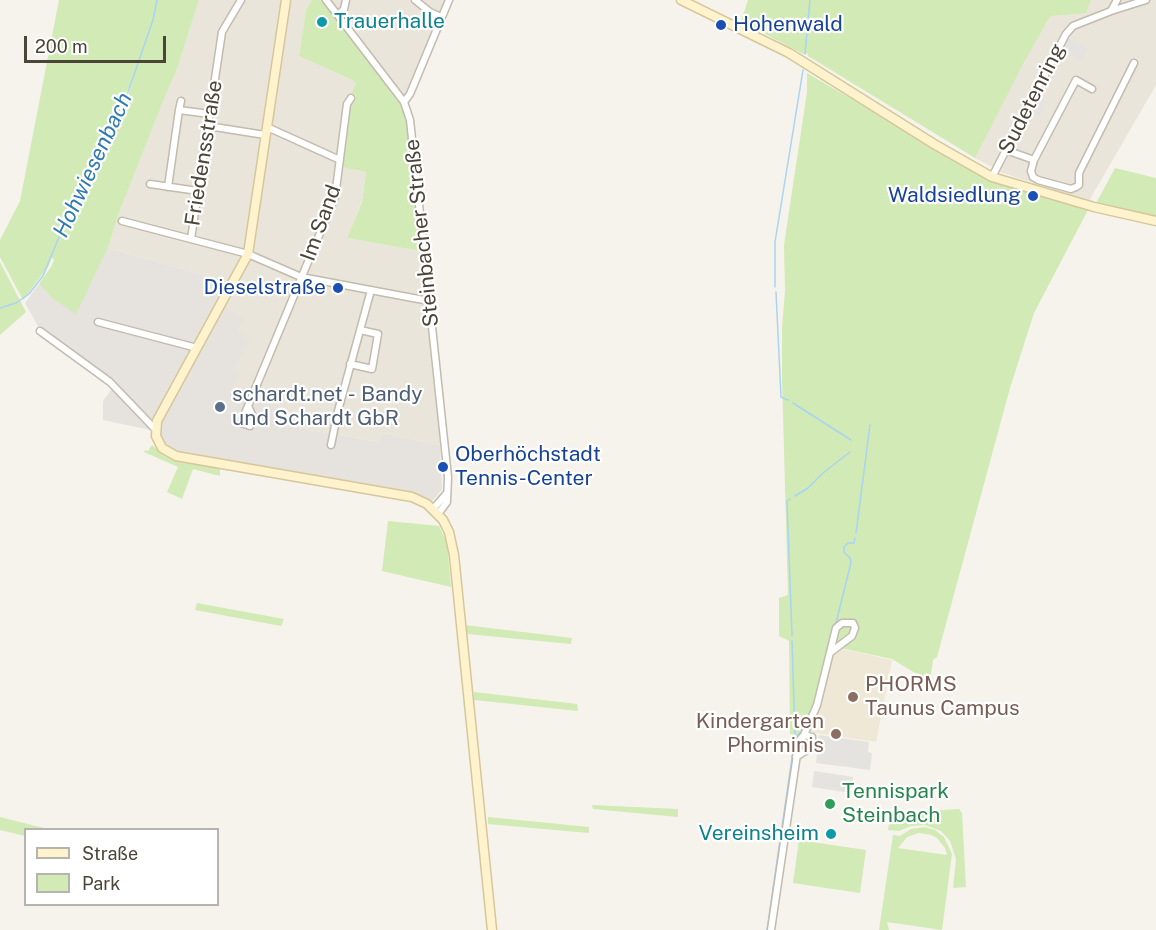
<!DOCTYPE html>
<html>
<head>
<meta charset="utf-8">
<style>
  body { margin:0 }
  #map { position:relative; width:1156px; height:930px; overflow:hidden; background:#f6f3ec; font-family:"Public Sans",sans-serif }
  canvas { display:block }
  .legend { position:absolute; left:24px; top:828px; width:195px; height:78px; box-sizing:border-box; background:#fff; border:2px solid #b7b4b0; margin:0; padding:8px 10px; list-style:none; font-size:18px; color:#4b4439 }
  .legend li { display:flex; align-items:center; gap:12px; height:30px }
  .legend b { width:30px; border:2px solid #b7b4b0 }
  .scale { position:absolute; left:24px; top:36px; width:142px; height:27px; box-sizing:border-box; border:3px solid #4b4439; border-top:0; padding-left:8px; font-size:18px; line-height:21px; white-space:nowrap; color:#4b4439; -webkit-text-stroke:4px #fff; paint-order:stroke }
</style>
</head>
<body>
<div id="map">
<canvas width="1156" height="930"></canvas>
<ul class="legend">
<li><b style="height:8px;background:#fff3cd"></b>Straße</li>
<li><b style="height:16px;background:#d2eab5"></b>Park</li>
</ul>
<div class="scale">200 m</div>
</div>
<script>
const ctx = document.querySelector('canvas').getContext('2d');
ctx.lineJoin = 'round';
function paint(path, color) { ctx.fillStyle = color; ctx.fill(path, 'evenodd'); }
const shape = rows => new Path2D(rows.map(r => 'M' + r).join(''));
function trace(path, color, width, dash) { ctx.strokeStyle = color; ctx.lineWidth = width; ctx.lineCap = dash ? 'butt' : 'round'; ctx.setLineDash(dash || []); ctx.stroke(path); }
function drawText(font, color, halo, rows, align = 'center') {
  ctx.font = font + ' "Public Sans",sans-serif'; ctx.lineWidth = 4.5; ctx.setLineDash([]); ctx.textBaseline = 'middle'; ctx.strokeStyle = halo; ctx.fillStyle = color; for (const [text, x, y, turn = 0] of rows) {
    ctx.save(); ctx.translate(x, y); ctx.rotate((+turn || 0) * Math.PI / 180); ctx.textAlign = isNaN(turn) ? turn : align; if (halo) ctx.strokeText(text, 0, 0); ctx.fillText(text, 0, 0); ctx.restore();
  }
}
const residential = shape([
  [199,0,312,0,306,10,299,56,352,80,356,83,355,102,351,105,342,167,366,172,362,201,347,238,420,251,440,445,381,433,379,442,274,424,279,405,246,399,229,391,237,332,216,304,228,282,108,248,119,213,166,94,176,72],
  [322,0,445,0,401,105,340,24],
  [1082,0,1156,0,1156,85,1089,201,1003,173,973,157,1041,18,1076,10]
]);
const industrial = shape([
  [108,248,228,282,217,304,244,318,237,332,250,340,232,370,239,374,230,391,246,399,279,405,275,424,379,442,381,433,440,445,442,490,432,501,172,452,162,444,160,432,103,420,103,401,113,387,43,335,25,303,39,284,53,299,76,313]
]);
const education = shape([
  [842,649,892,660,876,742,808,732,820,705,832,657]
]);
const green = shape([
  [59,0,199,0,176,72,166,94,119,213,108,248,76,314,53,299,39,284,51,267,54,260,52,257,48,267,23,300,0,257,0,240,20,201],
  [134,77,125,105,95,165,87,189,75,206,69,222,66,223,72,205,85,188,92,164],
  [312,0,322,0,401,105,407,122,410,142,407,145,420,251,347,238,362,202,366,172,341,167,351,104,355,102,356,95,352,93,356,83,352,80,299,56,306,10],
  [748,0,1091,0,1086,13,1050,16,1023,64,975,158,808,56,807,53,803,54,741,21],
  [807,73,993,181,1089,208,1034,313,1010,388,937,657,933,660,930,682,892,659,831,646,814,711,803,735,790,734,789,641,779,636,779,598,788,595,782,378,782,328,785,291,784,245,807,92],
  [1115,168,1156,178,1156,221,1094,207],
  [0,262,26,312,0,335],
  [152,445,166,457,220,469,220,476,193,469,182,499,167,492,178,467,144,452,145,450,148,451],
  [388,521,439,526,447,542,451,587,382,571],
  [197,603,284,619,281,626,195,610],
  [465,625,572,638,571,644,467,634],
  [474,692,577,704,578,711,474,700],
  [592,805,678,809,678,817,593,809],
  [959,809,962,813,966,887,953,888,956,859,950,841,941,831,925,825,911,826,899,831,888,830,891,813],
  [0,817,48,829,26,830,25,836,0,830],
  [488,817,589,827,589,833,488,824],
  [925,827,935,830,944,837,952,854,942,930,887,922,889,930,879,930,893,835,900,836,911,829],
  [919,833,931,835,937,838,945,848,947,855,898,848,907,837],
  [799,840,866,850,860,893,793,883]
]);
const parking = shape([
  [1068,38,1088,48,1081,60,1062,49],
  [1040,89,1043,99,1047,101,1039,117,1034,115,1024,132,1022,131,1020,134,1017,133],
  [819,735,869,742,868,752,872,753,870,770,816,763],
  [814,771,853,777,851,793,812,787]
]);
const stream = shape([
  [805,54,810,0],
  [775,287,775,242,803,70],
  [776,292,781,397,788,400],
  [0,308,16,303,29,294,43,276,82,181,101,150,128,92,153,20,157,0],
  [793,403,851,440],
  [795,496,808,488,823,473,850,452],
  [790,499,787,501,792,636],
  [856,533,870,425],
  [836,623,851,563,850,558,844,552,844,547,848,543,854,543,855,538],
  [796,736,801,732],
  [767,930,795,737,792,641]
]);
const street = shape([
  [326,0,404,102,410,120,448,477,447,502,438,514],
  [415,0,430,12,441,17],
  [1117,0,1111,11,1146,0],
  [338,15,344,9,346,0],
  [404,102,410,94,449,0],
  [179,110,181,101],
  [208,126,265,135],
  [267,127,340,160],
  [1006,150,1034,160,1031,171,1033,177,1038,180,1071,189,1076,187,1079,185,1079,173,1134,63],
  [1034,160,1076,80,1092,89],
  [992,177,1066,34,1073,26,1111,11],
  [150,184,198,191],
  [168,187,179,110,210,114],
  [122,221,248,254,301,277,429,301],
  [191,239,222,32,241,0],
  [98,322,197,348],
  [40,331,110,382,155,429],
  [350,364,372,369,378,334,360,330],
  [248,406,241,423,250,426,254,419,248,406,335,197,347,104,351,98],
  [331,445,338,411,371,290],
  [433,509,447,493],
  [796,757,810,748,812,744,812,737,804,735],
  [771,930,799,741,804,735,817,705,836,628,842,623,853,623,855,628,852,636,831,652]
]);
const secondary = shape([
  [286,0,248,254,157,421,156,436,162,448,176,456,412,497,427,504,443,520,449,532,454,555,492,930],
  [681,0,789,53,934,144,992,177,1094,207,1156,221]
]);
const markers = [
  [322,22,6,"#0f9aa8"],
  [721,25,6,"#1a4fb4"],
  [1033,196,6,"#1a4fb4"],
  [338,288,6,"#1a4fb4"],
  [220,407,6,"#5c6f8a"],
  [443,467,6,"#1a4fb4"],
  [853,697,6,"#8d6e63"],
  [836,734,6,"#8d6e63"],
  [830,804,6,"#2e9e5b"],
  [831,834,6,"#0f9aa8"]
];
const cultureNames = [
  ["Trauerhalle",334,22],
  ["Vereinsheim",819,834,"right"]
];
const transitNames = [
  ["Hohenwald",733,25],
  ["Waldsiedlung",1021,196,"right"],
  ["Dieselstraße",326,288,"right"],
  ["Oberhöchstadt",455,455],
  ["Tennis-Center",455,479]
];
const streetNames = [
  ["Sudetenring",1032,99,-63],
  ["Friedensstraße",204,153,-81],
  ["Im Sand",321,223,-70],
  ["Steinbacher Straße",422,233,-96]
];
const serviceNames = [
  ["schardt.net - Bandy",232,395],
  ["und Schardt GbR",232,419]
];
const educationNames = [
  ["PHORMS",865,685],
  ["Taunus Campus",865,709],
  ["Kindergarten",824,722,"right"],
  ["Phorminis",824,746,"right"]
];
const leisureNames = [
  ["Tennispark",842,792],
  ["Steinbach",842,816]
];
const waterNames = [
  ["Hohwiesenbach",93,165,-65]
];
paint(residential, '#eae5da');
paint(industrial, '#e6e2dd');
paint(education, '#efe8d6');
paint(green, '#d2eab5');
paint(parking, '#e5e3e0');
trace(stream, '#a9d4f2', 1.5);
trace(street, '#c2bbae', 9);
trace(secondary, '#d6c79b', 11);
trace(street, '#fff', 6);
trace(secondary, '#fff3cd', 8);
for (const [x, y, r, color] of markers) { const dot = new Path2D(); dot.arc(x, y, r, 0, 2 * Math.PI); ctx.fillStyle = color; ctx.fill(dot); trace(dot, '#fff', 2); }
drawText('21px', '#0d838f', '#fff', cultureNames, 'left');
drawText('21px', '#164399', '#fff', transitNames, 'left');
drawText('21px', '#4b4439', '#fff', streetNames);
drawText('21px', '#4e5e75', '#fff', serviceNames, 'left');
drawText('21px', '#785e54', '#fff', educationNames, 'left');
drawText('21px', '#27864d', '#fff', leisureNames, 'left');
drawText('italic 22px', '#2e7ab2', '#fff', waterNames);
</script>
</body>
</html>
